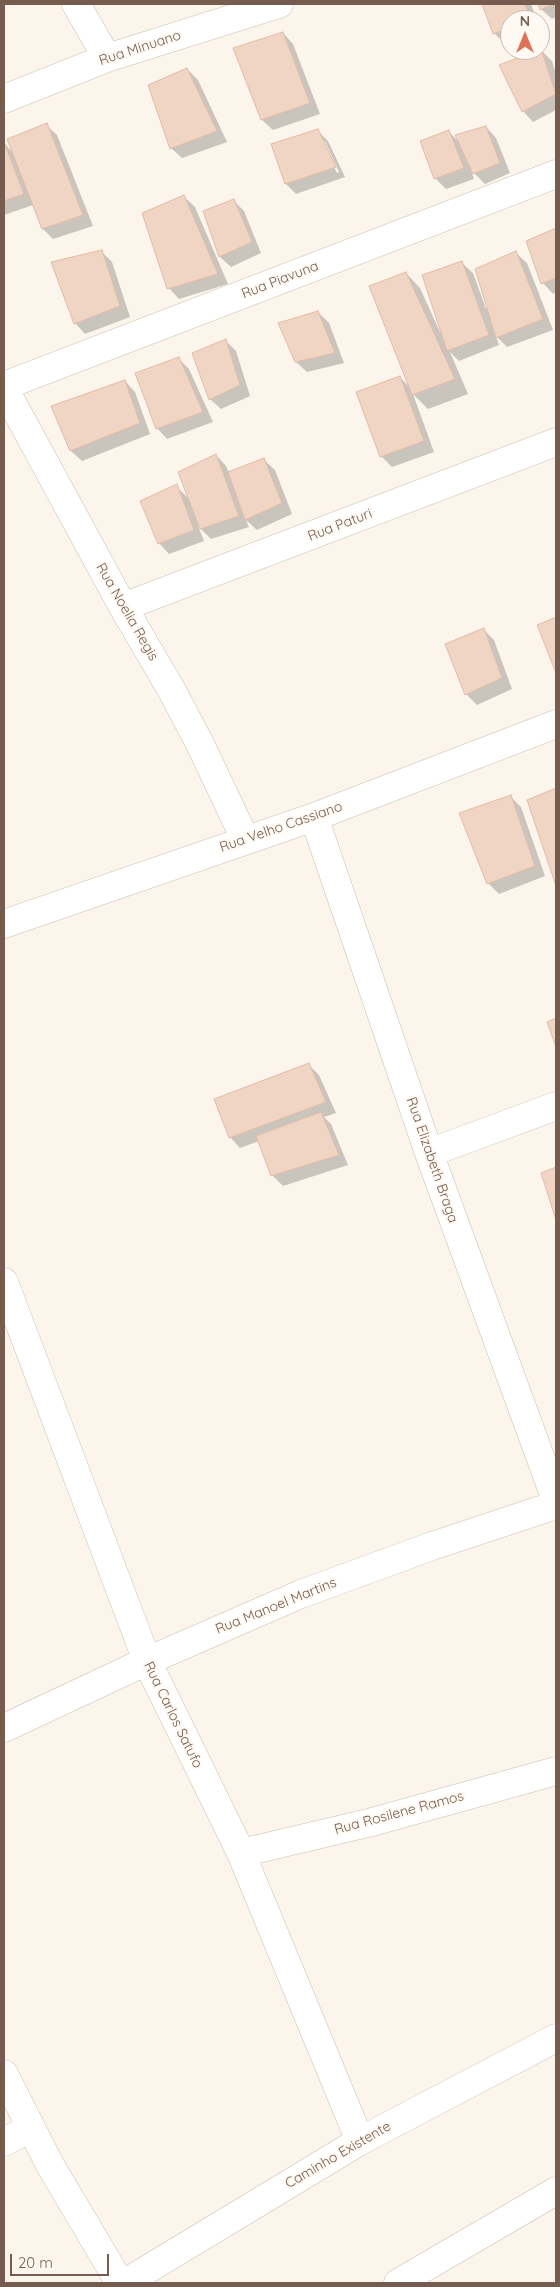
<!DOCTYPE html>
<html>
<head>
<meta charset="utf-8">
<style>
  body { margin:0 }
  #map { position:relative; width:560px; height:2287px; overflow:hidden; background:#fcf5eb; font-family:Quicksand,sans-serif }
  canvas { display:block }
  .frame { position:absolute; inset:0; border:5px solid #765c4f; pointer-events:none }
  .north { position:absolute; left:500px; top:10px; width:50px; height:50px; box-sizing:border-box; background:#fef9f2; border:1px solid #c8bab1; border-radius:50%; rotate:0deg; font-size:14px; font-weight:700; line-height:20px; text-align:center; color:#765c4f }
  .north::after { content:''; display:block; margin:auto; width:18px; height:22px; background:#de7358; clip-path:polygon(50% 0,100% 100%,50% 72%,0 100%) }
  .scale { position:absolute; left:10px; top:2254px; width:99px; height:22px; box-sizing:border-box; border:2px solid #765c4f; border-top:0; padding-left:6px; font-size:15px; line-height:18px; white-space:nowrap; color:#765c4f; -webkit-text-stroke:4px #fef9f2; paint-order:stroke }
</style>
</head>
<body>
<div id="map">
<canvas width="560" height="2287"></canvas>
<div class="frame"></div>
<div class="north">N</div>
<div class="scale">20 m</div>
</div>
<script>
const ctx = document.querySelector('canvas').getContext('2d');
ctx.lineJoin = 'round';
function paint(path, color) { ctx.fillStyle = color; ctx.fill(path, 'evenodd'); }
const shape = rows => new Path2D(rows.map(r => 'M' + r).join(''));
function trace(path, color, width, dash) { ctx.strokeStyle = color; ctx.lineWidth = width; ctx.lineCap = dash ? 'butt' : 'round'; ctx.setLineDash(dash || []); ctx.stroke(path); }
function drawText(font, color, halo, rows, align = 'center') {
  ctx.font = font + ' Quicksand,sans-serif'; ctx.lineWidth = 4; ctx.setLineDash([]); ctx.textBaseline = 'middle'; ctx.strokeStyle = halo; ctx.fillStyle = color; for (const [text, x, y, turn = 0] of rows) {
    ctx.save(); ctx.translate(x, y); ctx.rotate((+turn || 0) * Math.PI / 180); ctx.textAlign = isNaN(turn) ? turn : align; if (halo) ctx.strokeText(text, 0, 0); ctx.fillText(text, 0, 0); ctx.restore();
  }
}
const shadow = shape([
  [483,4,531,4,537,20,510,20,510,42,505,44,494,33],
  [539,4,556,4,556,17,552,19,541,9],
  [283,33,293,44,320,114,273,130,262,120,234,49],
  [541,50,552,61,556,74,556,110,533,122,523,111],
  [187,69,198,80,227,142,182,158,171,148],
  [46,125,57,135,93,226,53,239,43,229,33,205,4,215,4,143,13,153],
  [486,127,496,138,510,173,485,184,471,170,474,179,446,189,435,178,449,132,460,143],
  [317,130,328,141,345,177,296,194,286,184],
  [322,141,325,141,339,172,337,173],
  [184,197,195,207,228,284,179,299,169,288],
  [234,201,244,211,261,253,231,267,220,257,205,212],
  [556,229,556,292,553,294,543,283,528,242],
  [101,251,112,262,130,317,85,334,75,323],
  [516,253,527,263,553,330,507,347,496,336,499,345,459,361,450,352,468,394,428,409,413,394,434,452,392,467,381,456,400,377,410,388,406,273,420,288,440,332,462,263,473,273,486,309],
  [318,312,329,323,344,363,307,372,296,362],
  [226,341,236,351,250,396,221,409,210,399],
  [178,358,189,369,213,422,167,439,157,428],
  [125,381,135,392,150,434,82,461,71,451,53,407],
  [216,455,226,466,229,473,264,460,275,470,292,514,257,530,246,520,249,527,211,539,198,526,204,541,169,554,159,543,176,486,189,499],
  [556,619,556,670,538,626],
  [484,630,494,640,512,689,477,705,466,694],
  [556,789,556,882,529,801],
  [511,797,521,807,545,876,499,894,488,883,461,814],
  [308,1064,319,1075,336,1113,324,1117,331,1124,348,1165,283,1186,272,1175,259,1141,240,1148,230,1137]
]);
const building = shape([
  [482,4,525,4,531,20,510,20,510,28,493,34,482,4],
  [538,4,554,4,540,10,538,4],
  [283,32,310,103,261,120,233,48,283,32],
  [541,49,556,94,522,112,499,65,541,49],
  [187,68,217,131,170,149,148,85,187,68],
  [47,123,83,215,42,229,7,139,47,123],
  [486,126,500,163,473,174,455,135,486,126],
  [318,129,336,167,285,184,271,144,318,129],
  [449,130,464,168,434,179,420,141,449,130],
  [4,142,24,194,4,201,4,142],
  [184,195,218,274,167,289,142,213,184,195],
  [234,199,252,242,219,257,203,211,234,199],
  [556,228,556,278,541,284,526,241,556,228],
  [102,250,120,306,74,324,51,262,102,250],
  [516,251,543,319,496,338,475,269,516,251],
  [462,261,489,335,447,351,422,275,462,261],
  [406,272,455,379,412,395,369,286,406,272],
  [318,311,335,353,295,362,278,323,318,311],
  [226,339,240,385,209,400,192,353,226,339],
  [179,357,203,412,156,429,135,373,179,357],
  [400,376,424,441,380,457,356,392,400,376],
  [125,380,140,423,70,451,51,406,125,380],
  [216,454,239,516,200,529,178,472,216,454],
  [264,458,282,503,245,520,228,472,264,458],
  [177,484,194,530,158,544,140,501,177,484],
  [556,617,556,673,537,625,556,617],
  [484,628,502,678,465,695,445,644,484,628],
  [556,788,556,886,527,800,556,788],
  [511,795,535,866,487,884,459,813,511,795],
  [556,1018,556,1047,547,1022,556,1018],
  [309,1063,326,1102,229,1138,214,1099,309,1063],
  [321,1112,339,1155,271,1176,256,1136,321,1112],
  [556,1167,556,1220,541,1173,556,1167]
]);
const minor = shape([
  [76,4,107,58],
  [4,99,107,58,279,4],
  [4,386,556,174],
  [4,388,123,607,171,689,200,744,245,839],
  [123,607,556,442],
  [314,817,429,1153,556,1500],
  [4,924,314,817,556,724],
  [429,1153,556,1106],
  [4,1282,147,1661,241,1853,360,2141],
  [4,1728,147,1661,301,1594,432,1546,556,1505],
  [241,1853,372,1822,556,1771],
  [4,2142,31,2128],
  [125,2283,360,2141,556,2038],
  [398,2283,556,2191]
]);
const secondary = shape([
  [4,2074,50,2165,120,2283]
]);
const streetNames = [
  ["Rua Minuano",140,48,-18],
  ["Rua Piavuna",280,280,-21],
  ["Rua Paturi",340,525,-21],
  ["Rua Noelia Regis",127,612,60],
  ["Rua Velho Cassiano",281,827,-19],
  ["Rua Elizabeth Braga",432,1160,71],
  ["Rua Manoel Martins",276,1606,-22],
  ["Rua Carlos Satufo",173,1715,64],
  ["Rua Rosilene Ramos",399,1813,-15],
  ["Caminho Existente",338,2155,-30]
];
paint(shadow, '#0003');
paint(building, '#f0d5c4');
trace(building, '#e2bba5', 1);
trace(minor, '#cebdb1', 29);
trace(secondary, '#d3bfb1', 29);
trace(minor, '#fff', 28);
trace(secondary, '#fff', 28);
drawText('14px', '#765c4f', '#fef9f2', streetNames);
</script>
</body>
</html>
